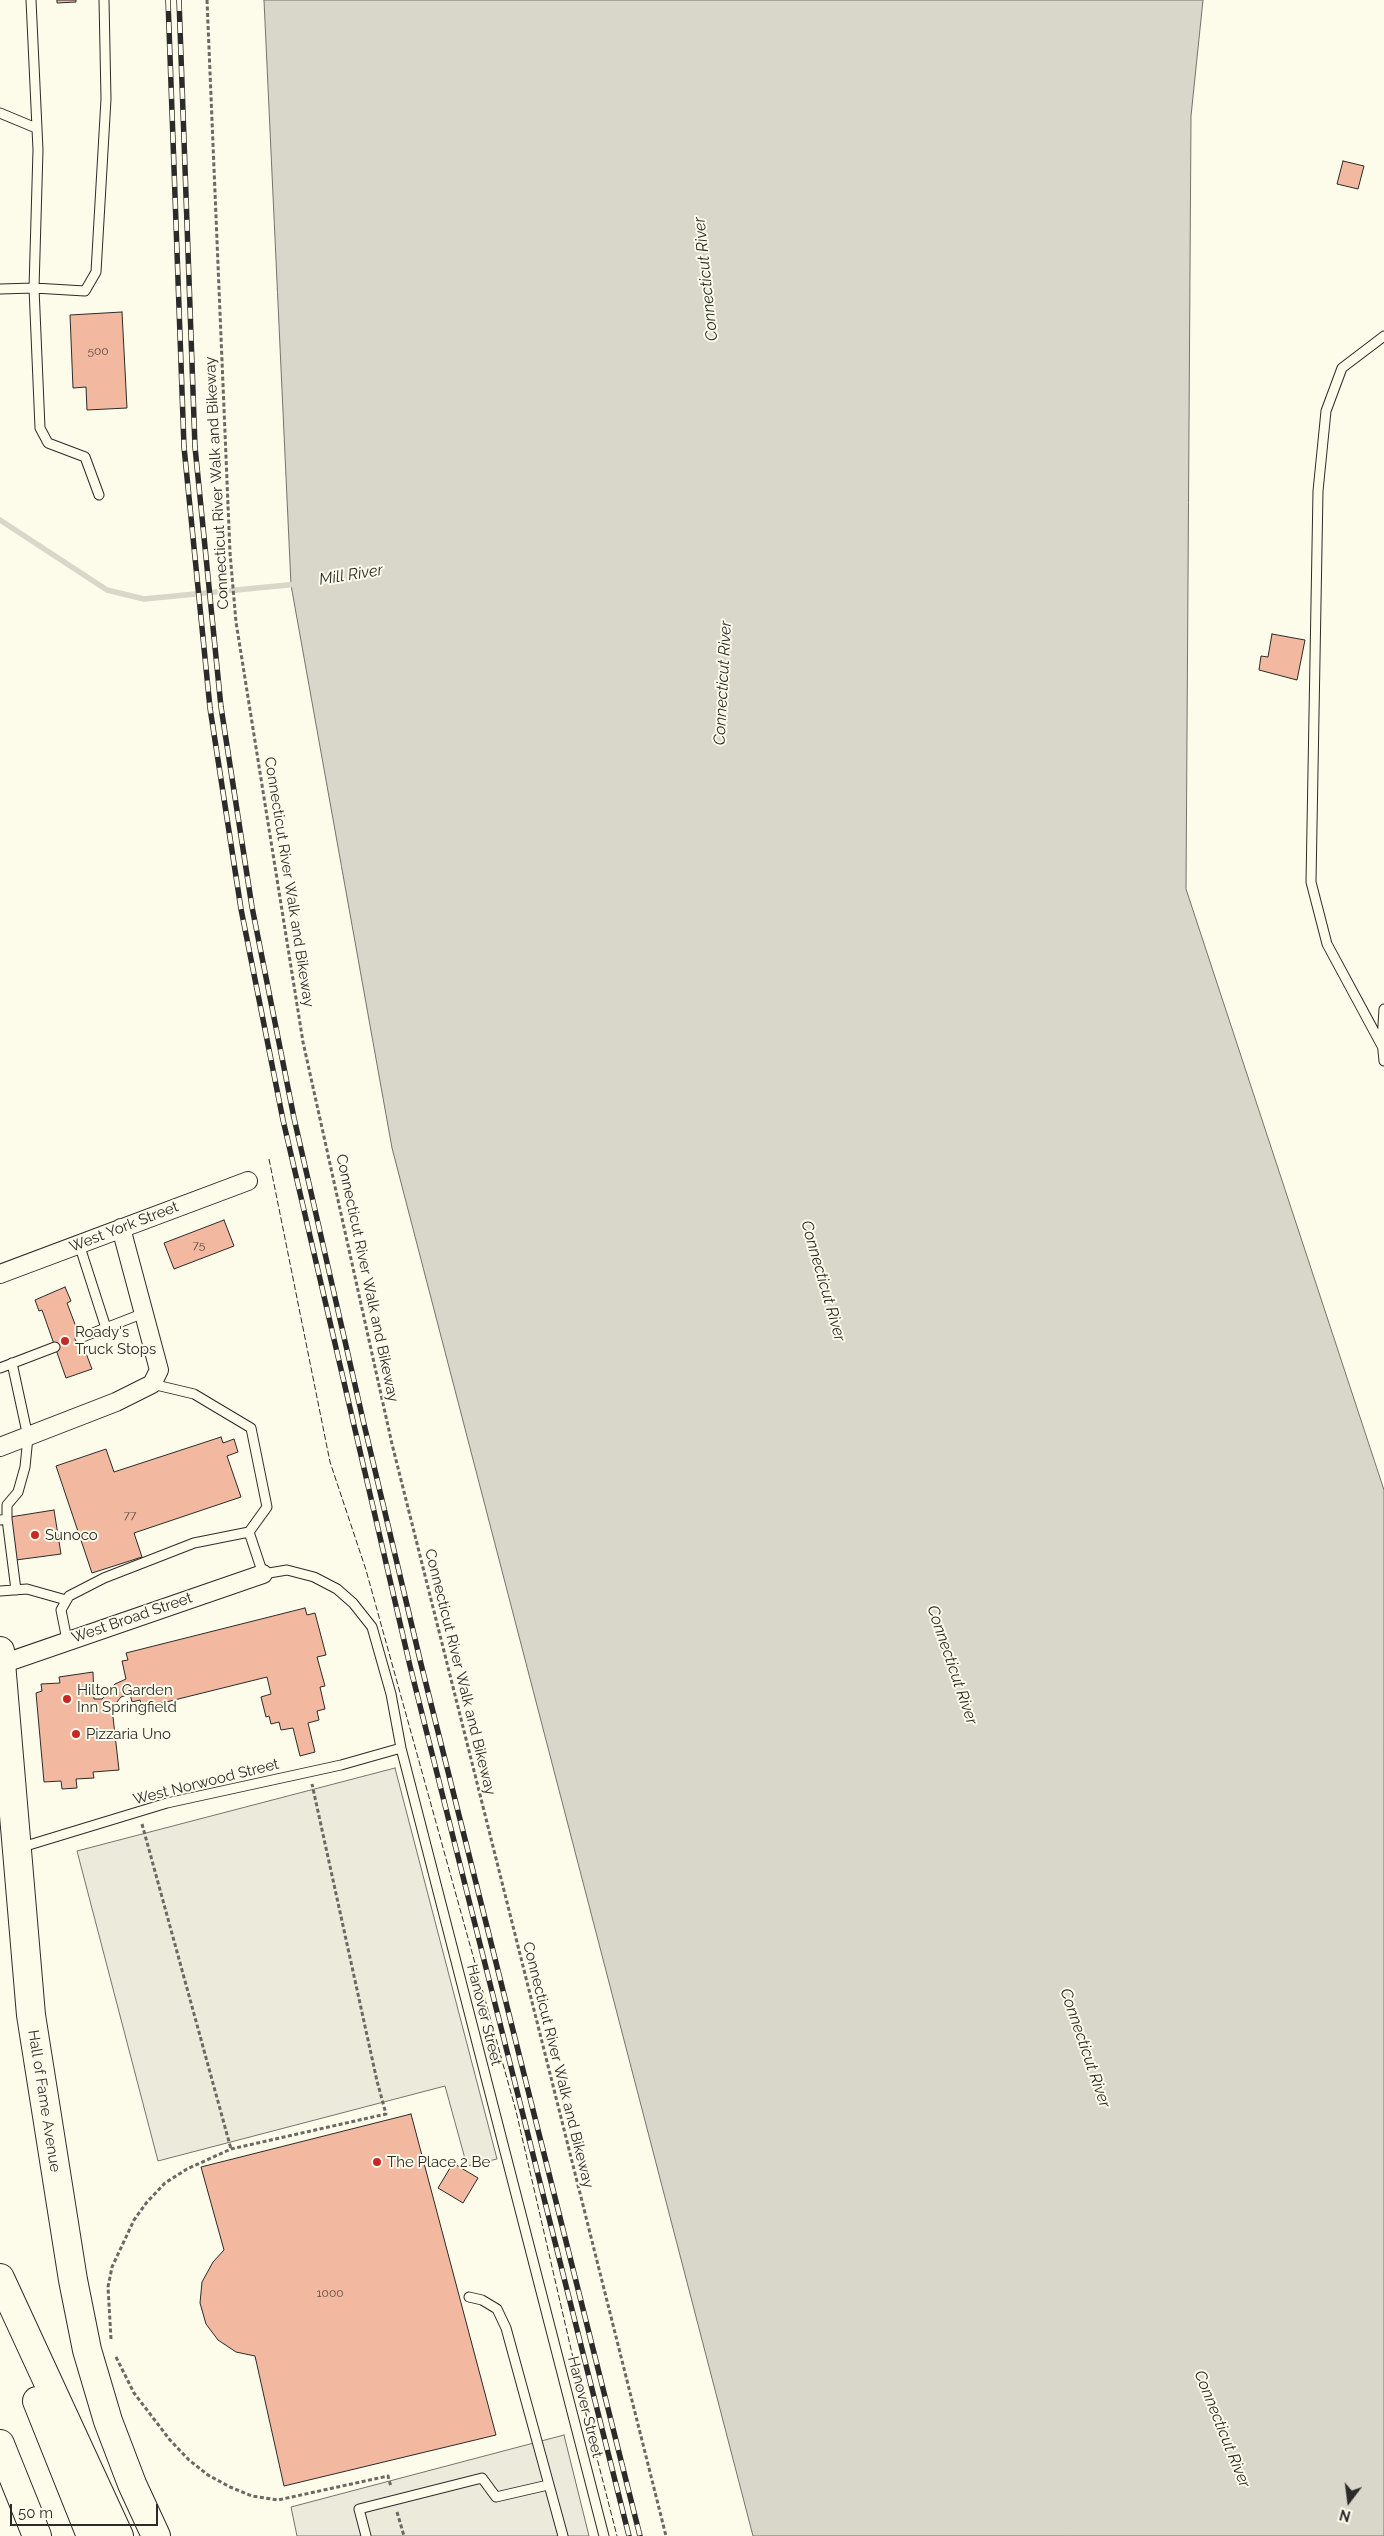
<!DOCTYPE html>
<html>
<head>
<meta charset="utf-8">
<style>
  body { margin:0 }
  #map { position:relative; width:1384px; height:2536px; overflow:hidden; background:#fdfbea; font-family:Raleway,sans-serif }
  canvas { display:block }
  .north { position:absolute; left:1324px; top:2476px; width:50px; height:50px; -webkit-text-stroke:4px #fdfbea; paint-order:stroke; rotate:195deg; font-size:14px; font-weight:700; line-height:20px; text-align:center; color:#2b2b2b }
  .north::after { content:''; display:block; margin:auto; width:18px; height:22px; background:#2b2b2b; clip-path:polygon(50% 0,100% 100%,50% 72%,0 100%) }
  .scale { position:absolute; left:10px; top:2504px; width:148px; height:22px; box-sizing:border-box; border:2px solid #2b2b2b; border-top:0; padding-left:6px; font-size:15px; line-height:18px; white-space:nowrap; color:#2b2b2b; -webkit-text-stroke:4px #fdfbea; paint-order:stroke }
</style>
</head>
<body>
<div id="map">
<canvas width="1384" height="2536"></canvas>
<div class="north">N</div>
<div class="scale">50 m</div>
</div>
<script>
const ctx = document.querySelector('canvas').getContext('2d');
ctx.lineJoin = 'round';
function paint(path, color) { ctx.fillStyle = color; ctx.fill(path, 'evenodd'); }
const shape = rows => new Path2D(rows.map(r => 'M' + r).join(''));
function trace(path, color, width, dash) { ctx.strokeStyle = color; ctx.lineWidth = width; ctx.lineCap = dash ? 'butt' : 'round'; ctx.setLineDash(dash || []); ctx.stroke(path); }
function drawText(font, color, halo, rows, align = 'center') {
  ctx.font = font + ' Raleway,sans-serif'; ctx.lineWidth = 4; ctx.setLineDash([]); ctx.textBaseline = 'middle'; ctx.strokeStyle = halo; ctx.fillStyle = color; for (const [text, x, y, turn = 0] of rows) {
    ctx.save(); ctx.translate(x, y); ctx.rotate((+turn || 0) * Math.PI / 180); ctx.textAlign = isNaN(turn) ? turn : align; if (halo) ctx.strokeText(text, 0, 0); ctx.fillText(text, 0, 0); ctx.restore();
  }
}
const parking = shape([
  [395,1768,497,2159,467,2166,445,2086,158,2161,77,1851,395,1768],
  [564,2435,589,2536,297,2536,291,2507,564,2435]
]);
const water = shape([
  [264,0,1203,0,1191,116,1186,889,1384,1490,1384,2536,753,2536,392,1148,291,585,264,0]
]);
const stream = shape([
  [0,520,107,590,144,599,298,584]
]);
const building = shape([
  [57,0,76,0,76,2,57,3,57,0],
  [1343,161,1364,166,1358,189,1337,184,1343,161],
  [122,312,127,408,87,410,86,387,73,388,70,315,122,312],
  [1272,634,1305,640,1297,680,1259,670,1261,656,1268,657,1272,634],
  [224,1220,234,1246,174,1269,164,1243,224,1220],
  [65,1287,71,1301,67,1303,92,1369,66,1378,42,1310,39,1311,35,1300,65,1287],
  [221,1437,223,1443,234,1439,238,1452,227,1456,241,1497,134,1533,142,1557,92,1573,56,1466,106,1449,114,1472,221,1437],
  [54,1510,61,1554,16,1560,10,1517,54,1510],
  [305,1608,307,1615,315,1613,326,1655,317,1657,325,1686,320,1687,325,1709,317,1711,319,1720,308,1723,315,1752,300,1756,293,1728,281,1730,279,1722,271,1724,269,1716,266,1717,261,1697,271,1694,267,1677,142,1708,140,1700,132,1702,130,1694,121,1697,112,1708,119,1770,93,1772,94,1778,76,1779,77,1788,62,1789,61,1781,44,1782,36,1693,42,1691,41,1684,60,1683,59,1677,93,1672,94,1699,102,1699,115,1684,126,1679,122,1661,128,1660,126,1653,305,1608],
  [411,2114,496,2435,284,2486,255,2356,236,2352,218,2340,206,2324,200,2303,202,2282,213,2262,224,2250,201,2167,411,2114],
  [453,2163,478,2178,463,2203,438,2188,453,2163]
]);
const path = shape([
  [207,0,230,553,236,622,303,1042,392,1444,666,2536],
  [142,1824,231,2149],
  [111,2339,108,2287,112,2267,134,2220,147,2202,165,2183,187,2169,231,2149,386,2114,377,2081,312,1784],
  [116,2357,134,2393,170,2440,189,2460,208,2475,230,2487,252,2496,278,2500,388,2476,391,2487],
  [397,2512,404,2536]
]);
const service = shape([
  [31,0,38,150,34,288,40,428,48,443,85,457,99,495],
  [0,113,36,128],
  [0,289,34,288,85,291,96,272,106,99,104,0],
  [1384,1009,1382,1041,1384,1061],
  [1382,1046,1327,944,1311,882,1318,491,1326,411,1342,368,1384,336],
  [79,1244,106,1328],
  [80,1338,144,1313],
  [0,1368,55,1347],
  [152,1384,194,1394,251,1428,267,1507,249,1532],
  [7,1519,7,1505,18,1492,25,1467,28,1437,12,1363],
  [0,1520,7,1519,16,1590],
  [0,1591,27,1589,66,1600],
  [67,1640,61,1610,69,1596,104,1578,194,1543,249,1532,263,1574,287,1570,314,1577,337,1589,353,1603,372,1627,391,1694,401,1748,604,2536],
  [19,1848,167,1803,341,1765,401,1748],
  [469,2297,482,2300,497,2309,506,2328,563,2536],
  [366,2536,359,2509,482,2478,496,2497,548,2485]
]);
const minor = shape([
  [0,1274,248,1181],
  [0,1447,116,1402,152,1384,159,1370,121,1228],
  [2,1664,263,1574]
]);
const primary = shape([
  [0,1651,31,2015,73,2280,87,2350,108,2421,132,2484,156,2536]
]);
const motorway = shape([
  [0,2278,119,2536],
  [37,2401,91,2536],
  [0,2444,37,2536]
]);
const rail = shape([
  [168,0,184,447,210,708,241,909,283,1120,410,1666,629,2536],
  [179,0,195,447,221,707,252,907,294,1118,363,1420,421,1664,640,2536]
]);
const fence = shape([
  [269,1159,330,1462,366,1570,516,2111,589,2427,617,2536]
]);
const markers = [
  [65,1341,5,"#c62828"],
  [35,1535,5,"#c62828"],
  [67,1699,5,"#c62828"],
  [76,1734,5,"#c62828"],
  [377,2162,5,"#c62828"]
];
const numberNames = [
  ["500",98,351],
  ["75",199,1245],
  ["77",130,1515],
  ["1000",330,2293]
];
const streetNames = [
  ["Connecticut River Walk and Bikeway",217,483,-93],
  ["Connecticut River Walk and Bikeway",289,882,81],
  ["West York Street",124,1227,-21],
  ["Connecticut River Walk and Bikeway",367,1278,78],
  ["West Broad Street",132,1618,-19],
  ["Connecticut River Walk and Bikeway",460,1672,76],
  ["West Norwood Street",206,1782,-14],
  ["Hanover Street",484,2015,76],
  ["Connecticut River Walk and Bikeway",558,2065,76],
  ["Hall of Fame Avenue",44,2101,81],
  ["Hanover Street",585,2407,76]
];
const poiNames = [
  ["Roady's",75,1332],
  ["Truck Stops",75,1349],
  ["Sunoco",45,1535],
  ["Hilton Garden",77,1690],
  ["Inn Springfield",77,1707],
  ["Pizzaria Uno",86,1734],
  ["The Place 2 Be",387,2162]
];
const waterNames = [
  ["Connecticut River",706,279,-96],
  ["Mill River",351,575,-9],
  ["Connecticut River",723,683,-87],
  ["Connecticut River",823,1281,74],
  ["Connecticut River",952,1665,71],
  ["Connecticut River",1085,2048,71],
  ["Connecticut River",1222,2429,68]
];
paint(parking, '#eceadb');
trace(parking, '#74746e', 1);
paint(water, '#d8d7c9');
trace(water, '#74746e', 1);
trace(stream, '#d8d7c9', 5.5);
paint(building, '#f2b8a0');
trace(building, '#2b2b2b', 1);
trace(service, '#2b2b2b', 11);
trace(minor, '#2b2b2b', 20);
trace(primary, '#2b2b2b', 30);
trace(motorway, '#2b2b2b', 30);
trace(path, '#6a6964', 3, [4, 2.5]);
trace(service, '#fdfbea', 9);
trace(minor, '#fdfbea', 18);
trace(primary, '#fdfbea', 28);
trace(motorway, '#fdfbea', 28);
trace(rail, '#2b2b2b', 5.5);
trace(rail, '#fdfbea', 4, [11]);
trace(fence, '#2b2b2b', 1, [6, 2.5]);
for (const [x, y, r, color] of markers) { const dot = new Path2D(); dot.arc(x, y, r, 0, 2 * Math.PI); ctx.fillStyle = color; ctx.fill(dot); trace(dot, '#fdfbea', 2); }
drawText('12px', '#5d4e48', null, numberNames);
drawText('15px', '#2b2b2b', '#fdfbea', streetNames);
drawText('15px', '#2b2b2b', '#fdfbea', poiNames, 'left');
drawText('italic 16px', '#2b2b2b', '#fdfbea', waterNames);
</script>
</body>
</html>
